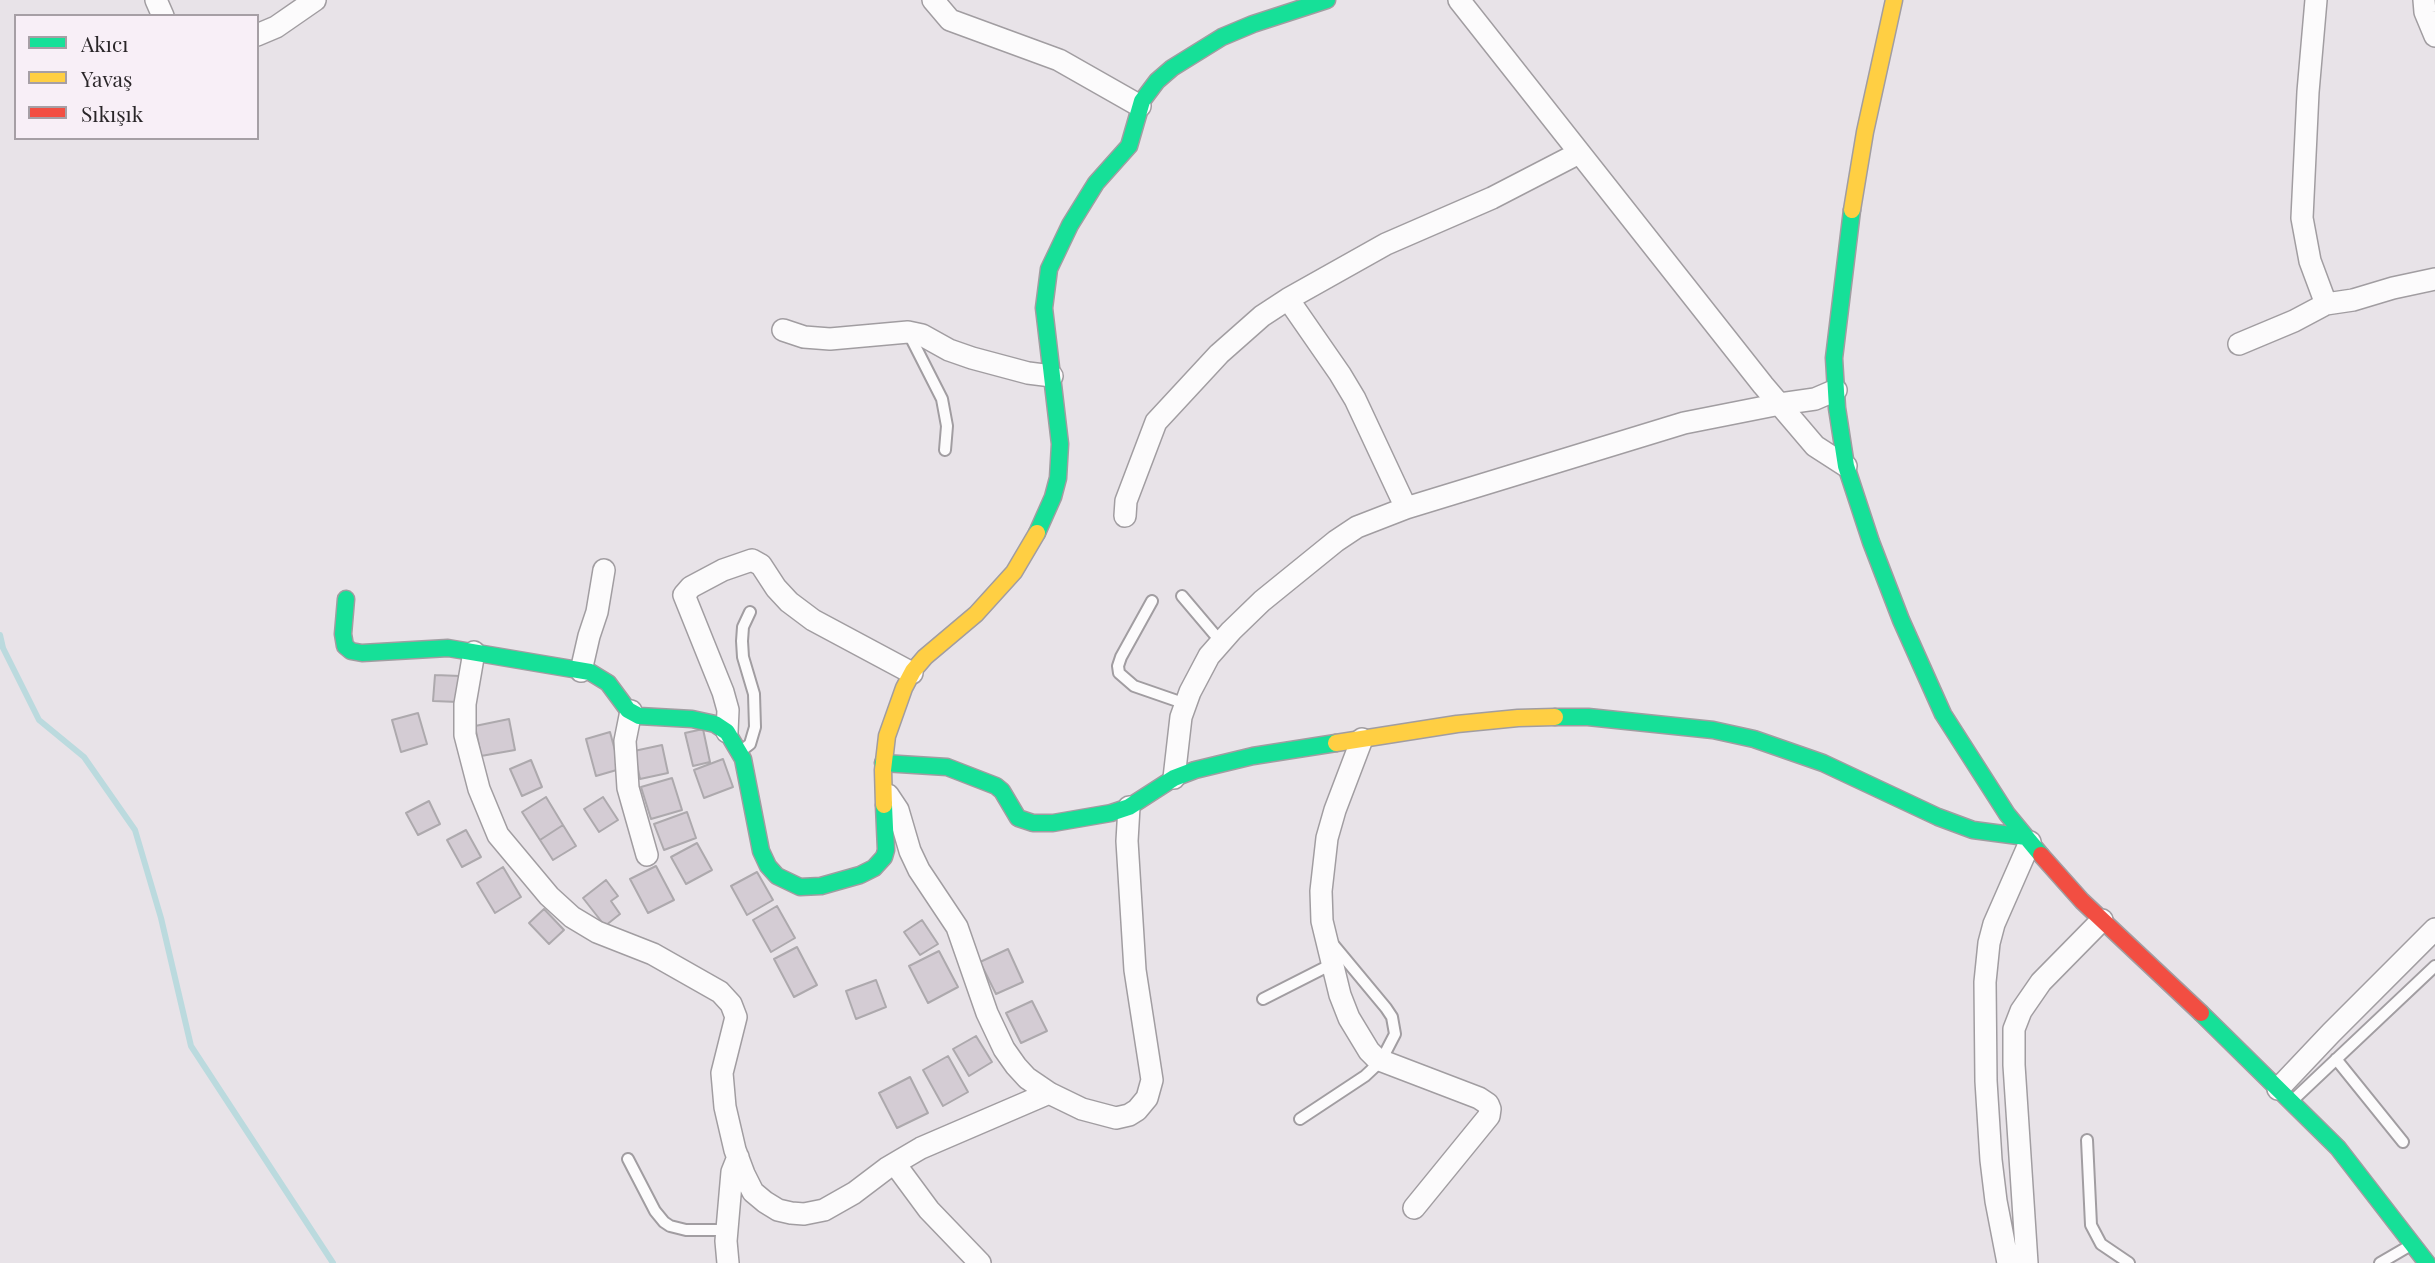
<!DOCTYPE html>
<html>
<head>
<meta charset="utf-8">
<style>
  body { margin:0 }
  #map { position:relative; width:2435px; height:1263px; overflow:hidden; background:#e8e3e8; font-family:"Playfair Display",serif }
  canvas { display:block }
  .legend { position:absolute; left:14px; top:14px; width:245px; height:126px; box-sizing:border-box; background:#f8eff7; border:2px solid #a69fa5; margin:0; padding:9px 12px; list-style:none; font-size:21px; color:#2a2629 }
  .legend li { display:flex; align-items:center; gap:14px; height:35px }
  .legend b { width:35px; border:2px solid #a69fa5 }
</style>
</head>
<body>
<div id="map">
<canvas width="2435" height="1263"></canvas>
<ul class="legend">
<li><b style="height:9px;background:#16e098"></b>Akıcı</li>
<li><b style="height:9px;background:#ffcf43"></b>Yavaş</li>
<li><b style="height:9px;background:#f24e42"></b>Sıkışık</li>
</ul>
</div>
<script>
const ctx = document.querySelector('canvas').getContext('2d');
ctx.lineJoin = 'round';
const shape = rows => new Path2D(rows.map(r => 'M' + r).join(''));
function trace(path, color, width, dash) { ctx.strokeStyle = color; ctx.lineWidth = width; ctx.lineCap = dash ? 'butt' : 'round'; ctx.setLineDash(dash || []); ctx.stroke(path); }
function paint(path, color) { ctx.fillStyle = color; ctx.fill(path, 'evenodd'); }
const stream = shape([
  [0,635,3,648,39,720,84,757,135,830,161,918,191,1046,333,1263]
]);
const building = shape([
  [435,675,460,676,458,702,433,701,435,675],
  [418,713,427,744,401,752,392,720,418,713],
  [509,719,515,750,481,756,475,726,509,719],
  [703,729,710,762,693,766,685,733,703,729],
  [610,732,620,769,596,776,586,739,610,732],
  [662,745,668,773,640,779,634,751,662,745],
  [723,759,733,787,704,798,694,770,723,759],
  [531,760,542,787,522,796,510,769,531,760],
  [672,778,682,810,651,819,641,787,672,778],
  [546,797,563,825,540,840,522,812,546,797],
  [603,797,618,820,599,832,584,809,603,797],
  [429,801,440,824,418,835,406,813,429,801],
  [687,812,696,838,664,850,654,824,687,812],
  [563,825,576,846,553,860,540,840,563,825],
  [466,830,481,857,462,867,447,840,466,830],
  [697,843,712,870,686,884,671,857,697,843],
  [656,866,674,900,648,913,630,879,656,866],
  [503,867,521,897,495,913,477,883,503,867],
  [757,872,773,900,747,915,731,886,757,872],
  [606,880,618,896,611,901,620,914,605,926,583,898,606,880],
  [777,906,795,938,771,952,753,920,777,906],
  [544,909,564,930,549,944,529,923,544,909],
  [922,920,938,944,920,955,904,932,922,920],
  [797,947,817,985,794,997,774,959,797,947],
  [1008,949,1023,982,996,994,980,962,1008,949],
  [939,951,958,987,928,1003,909,966,939,951],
  [876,980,886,1007,856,1019,846,991,876,980],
  [1032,1001,1047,1031,1021,1043,1006,1013,1032,1001],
  [976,1036,992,1062,969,1076,953,1049,976,1036],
  [948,1056,968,1092,943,1106,923,1070,948,1056],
  [910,1077,928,1113,897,1128,879,1093,910,1077]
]);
const lane = shape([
  [908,332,942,399,947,426,945,450],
  [1182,596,1221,642],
  [1152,601,1121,657,1118,666,1119,673,1134,686,1186,704],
  [741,751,750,744,755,727,754,694,743,657,742,641,743,627,750,612],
  [1263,999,1332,964],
  [2336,1059,2403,1142],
  [2292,1101,2435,966],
  [1300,1119,1365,1076,1381,1061,1395,1034,1392,1017,1386,1008,1332,943],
  [2087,1140,2091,1225,2101,1244,2129,1263],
  [628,1159,655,1211,664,1222,670,1226,686,1230,727,1230],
  [2380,1263,2411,1245]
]);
const street = shape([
  [156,0,163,16],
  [933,0,950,20,1059,60,1140,106],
  [1459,0,1763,385,1815,446,1846,466],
  [2316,0,2308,92,2302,218,2310,261,2326,304],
  [2424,0,2425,12,2435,36],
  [257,35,276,27,315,0],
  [1288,299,1340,374,1355,399,1406,508],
  [783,330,804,337,830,339,908,332,922,335,949,350,972,358,1028,373,1052,376],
  [2239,344,2294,321,2326,304,2353,300,2393,288,2435,279],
  [1125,516,1126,501,1156,422,1219,354,1262,316,1288,299,1386,244,1492,198,1579,153],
  [474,652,465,704,465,735,479,789,498,835,549,896,572,917,597,932,653,954,720,992,731,1004,736,1017,722,1073,725,1107,735,1150,744,1174,753,1192,765,1202,778,1210,791,1213,804,1214,824,1210,854,1193,887,1168,921,1148,1049,1093],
  [581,671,589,636,597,612,604,570],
  [631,711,625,741,628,788,647,855],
  [727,732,728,710,723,692,684,595,691,587,723,570,752,560,761,565,776,588,789,602,813,620,912,673],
  [1362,739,1335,810,1327,838,1321,891,1322,921,1340,995,1349,1018,1369,1051,1377,1059,1479,1098,1488,1104,1490,1109,1489,1116,1414,1208],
  [1174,778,1181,717,1190,692,1209,656,1231,631,1262,601,1336,541,1357,527,1406,508,1684,423,1780,404,1815,399,1836,390],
  [888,795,898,810,910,851,919,870,957,927,987,1013,1004,1049,1016,1066,1027,1078,1049,1093,1082,1109,1116,1118,1129,1115,1137,1110,1147,1098,1152,1080,1135,970,1127,841,1129,807],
  [2278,1089,2331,1033,2435,929],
  [895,1164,929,1210,980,1263],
  [728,1263,726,1241,732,1172,738,1157],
  [2008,1263,1996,1201,1991,1160,1986,1081,1985,982,1989,943,1994,924,2030,842],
  [2027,1263,2014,1065,2014,1029,2021,1011,2041,982,2102,920]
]);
const fast = shape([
  [1852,210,1834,358,1837,408,1846,466,1871,542,1901,620,1943,714,2007,814,2041,855],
  [1037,533,1053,497,1058,478,1060,444,1044,308,1049,269,1070,225,1096,183,1129,146,1142,101,1157,81,1172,68,1222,37,1253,24,1327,0],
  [346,599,343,634,345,646,351,651,362,653,448,648,590,672,608,683,628,710,639,716,692,719,715,724,727,732,743,759,761,851,768,866,777,876,800,887,821,886,860,875,874,868,884,857,886,850,884,805],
  [1555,717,1588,717,1713,730,1754,739,1823,763,1938,817,1973,830,2026,837],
  [883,763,947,767,996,786,1002,791,1018,818,1033,823,1053,823,1111,813,1129,807,1174,778,1195,770,1253,756,1336,743],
  [2201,1013,2338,1148,2427,1263]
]);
const slow = shape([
  [1852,210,1865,132,1894,0],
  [1336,743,1457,724,1518,718,1555,717],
  [884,805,883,770,887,736,904,688,913,671,925,657,976,614,1014,572,1037,533]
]);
const jam = shape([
  [2041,855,2082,901,2201,1013]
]);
trace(stream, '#bbdade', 6);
paint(building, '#d4ccd4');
trace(building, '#ada9ad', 2);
trace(lane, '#a19da1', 14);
trace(street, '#a19da1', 24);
trace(fast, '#a19da1', 19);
trace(slow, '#a19da1', 19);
trace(jam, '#a19da1', 19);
trace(lane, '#fcfbfc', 10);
trace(street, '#fcfbfc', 21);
trace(fast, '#16e098', 16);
trace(slow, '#ffcf43', 16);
trace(jam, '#f24e42', 16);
</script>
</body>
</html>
